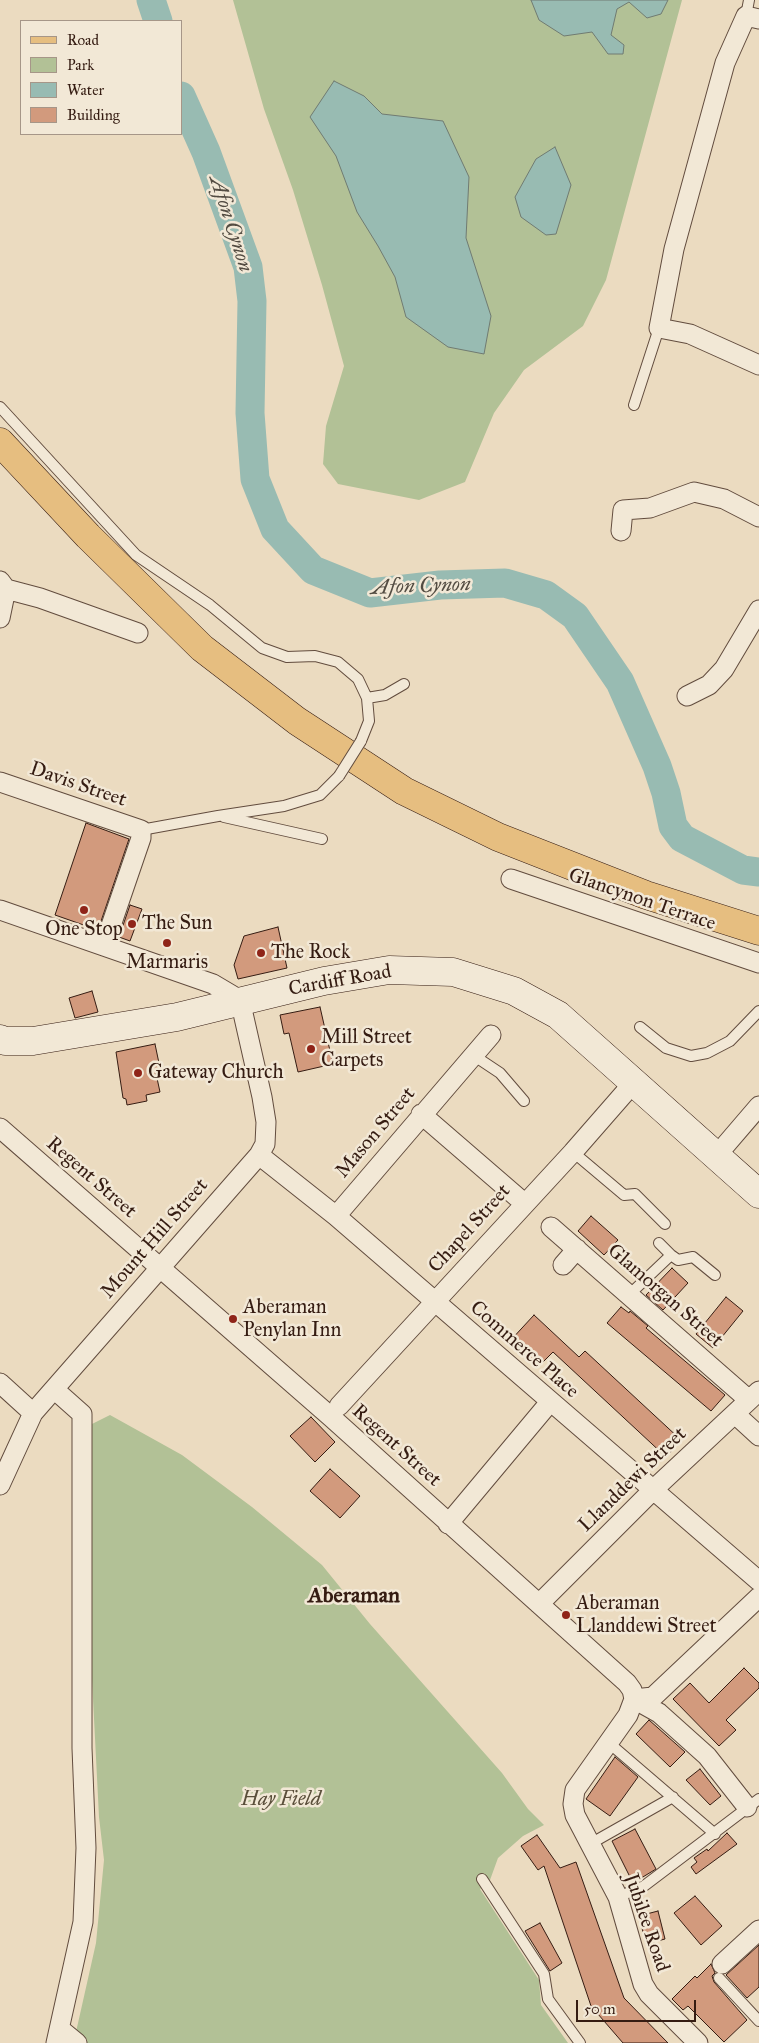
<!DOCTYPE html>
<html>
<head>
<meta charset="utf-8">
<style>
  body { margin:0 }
  #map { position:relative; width:759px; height:2043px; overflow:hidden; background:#ebdbc0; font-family:"IM FELL Great Primer",serif }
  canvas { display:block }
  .legend { position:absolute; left:20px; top:20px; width:162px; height:115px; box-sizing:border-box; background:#f2e8d6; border:1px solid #a69688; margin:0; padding:6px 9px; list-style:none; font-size:15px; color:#351c12 }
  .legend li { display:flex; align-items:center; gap:10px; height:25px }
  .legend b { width:25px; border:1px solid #a69688 }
  .scale { position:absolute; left:576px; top:2000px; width:120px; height:22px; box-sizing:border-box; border:2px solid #351c12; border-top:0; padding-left:6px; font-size:15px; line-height:18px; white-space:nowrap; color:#351c12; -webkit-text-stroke:4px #f2e8d6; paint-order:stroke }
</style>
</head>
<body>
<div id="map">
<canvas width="759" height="2043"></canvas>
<ul class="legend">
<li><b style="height:6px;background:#e6be80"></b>Road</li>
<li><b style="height:14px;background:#b2c196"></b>Park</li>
<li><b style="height:14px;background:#98bbb2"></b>Water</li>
<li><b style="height:14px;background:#d29a7d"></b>Building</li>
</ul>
<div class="scale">50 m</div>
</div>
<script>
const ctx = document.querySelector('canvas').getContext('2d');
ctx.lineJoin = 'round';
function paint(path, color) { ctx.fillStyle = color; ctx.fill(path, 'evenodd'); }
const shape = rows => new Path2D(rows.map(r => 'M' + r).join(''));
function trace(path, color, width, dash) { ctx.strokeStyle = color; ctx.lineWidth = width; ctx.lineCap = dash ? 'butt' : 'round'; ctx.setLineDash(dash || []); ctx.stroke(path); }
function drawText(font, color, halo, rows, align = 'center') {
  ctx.font = font + ' "IM FELL Great Primer",serif'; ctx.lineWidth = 5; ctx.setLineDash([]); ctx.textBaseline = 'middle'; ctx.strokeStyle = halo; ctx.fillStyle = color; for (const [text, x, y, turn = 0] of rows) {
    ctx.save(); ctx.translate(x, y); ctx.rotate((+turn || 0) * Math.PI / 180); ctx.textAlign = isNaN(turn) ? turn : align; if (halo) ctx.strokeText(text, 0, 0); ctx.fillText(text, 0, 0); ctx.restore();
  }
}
const green = shape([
  [233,0,682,0,606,280,583,326,524,370,494,413,465,482,419,500,338,484,323,464,326,426,344,366,322,285,293,190,264,109],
  [110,1415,182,1455,252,1507,322,1565,370,1624,502,1773,528,1809,544,1825,523,1836,498,1858,490,1880,480,1889,539,1980,541,2005,568,2043,86,2043,76,2032,96,1943,104,1860,99,1817,92,1679,90,1425]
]);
const water = shape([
  [531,0,668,0,661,14,647,18,629,2,617,9,611,35,624,45,623,54,608,54,592,32,564,36,539,20,531,0],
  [334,81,364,96,382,114,443,121,469,177,466,238,491,316,484,354,448,347,406,317,395,277,378,246,357,212,336,156,310,117,334,81],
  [555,147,571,185,556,234,546,235,521,217,515,197,536,159,555,147]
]);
const river = shape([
  [151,0,158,21],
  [181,96,206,152,248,267,252,301,250,413,255,479,275,529,313,570,370,593,440,585,505,583,546,595,575,616,620,682,657,766,666,793,673,826,682,838,743,870,759,872]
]);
const building = shape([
  [86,823,129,839,98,930,55,915,86,823],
  [130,905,142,909,130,941,119,937,130,905],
  [278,927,287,968,238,979,234,965,244,936,278,927],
  [92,991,98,1012,75,1018,69,998,92,991],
  [320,1007,333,1064,298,1072,289,1033,284,1034,280,1015,320,1007],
  [155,1044,160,1068,155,1069,160,1092,146,1095,147,1101,127,1105,126,1099,123,1098,116,1052,155,1044],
  [591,1216,618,1240,604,1255,578,1231,591,1216],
  [672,1268,688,1283,663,1310,646,1295,672,1268],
  [726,1297,743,1311,713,1348,696,1334,726,1297],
  [621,1307,629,1313,630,1311,648,1326,646,1328,725,1395,711,1411,607,1323,621,1307],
  [534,1315,579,1357,585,1351,681,1440,666,1457,553,1352,538,1367,510,1341,534,1315],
  [311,1417,335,1442,315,1462,290,1436,311,1417],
  [330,1469,360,1496,340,1518,310,1491,330,1469],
  [744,1668,759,1683,759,1688,726,1720,736,1730,719,1746,673,1699,690,1683,709,1703,744,1668],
  [649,1720,685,1752,670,1767,636,1734,649,1720],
  [615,1757,638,1777,610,1816,586,1799,615,1757],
  [700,1769,721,1796,710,1805,686,1780,700,1769],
  [635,1829,656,1869,633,1883,612,1841,635,1829],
  [727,1833,737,1844,696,1874,691,1867,697,1862,694,1858,707,1849,708,1851,727,1833],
  [537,1835,560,1868,576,1862,624,1998,668,2043,623,2043,591,2006,544,1866,538,1870,521,1846,537,1835],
  [695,1896,722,1926,701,1945,674,1913,695,1896],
  [658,1911,665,1939,646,1944,639,1916,658,1911],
  [540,1923,562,1963,550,1971,525,1931,540,1923],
  [759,1945,759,1987,747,1998,726,1975,759,1945],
  [711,1964,715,1973,712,1976,714,1982,747,2020,724,2042,688,2006,683,2010,672,1999,695,1976,697,1978,711,1964]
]);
const lane = shape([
  [746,16,749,0],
  [634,405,659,328],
  [0,407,136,555,210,605,262,648,287,657,315,656,338,662,358,679,367,698],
  [361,741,369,721,367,698,385,695,404,684],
  [224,817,322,839],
  [141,830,218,816,284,806,320,795,339,776],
  [640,1027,666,1048,691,1056,707,1053,730,1041,759,1011],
  [473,1055,500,1073,524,1101],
  [573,1152,624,1195,635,1194,665,1224],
  [671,1255,678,1260,693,1257,715,1275],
  [630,1294,671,1255,659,1243],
  [609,1743,715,1834],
  [590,1844,673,1797],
  [482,1879,544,1974,548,1999,580,2043],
  [618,1897,644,1886,759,1799],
  [719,1978,759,2021]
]);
const street = shape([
  [759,19,746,16,725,63,674,249,659,328,690,334,759,365],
  [621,531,623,510,650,508,694,492,724,499,759,517],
  [0,581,6,589,40,598,138,633],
  [0,618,6,589],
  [687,696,709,685,724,669,759,610],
  [0,782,141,830,141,838,104,946],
  [511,879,759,963],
  [0,910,213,984,240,1000,262,1097,266,1122,265,1144,259,1155,33,1413,0,1485],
  [421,1114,524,1203],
  [0,1128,331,1417,627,1683,632,1690,634,1699,628,1715,575,1790,573,1804,575,1815,618,1897,643,1984,649,1994,698,2043],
  [259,1155,336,1216,759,1581],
  [717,1155,759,1106],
  [336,1216,491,1035],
  [551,1227,749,1400],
  [563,1265,577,1249],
  [0,1383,33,1413],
  [55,1390,82,1414,82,1748,86,1848,83,1922,56,2043],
  [339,1406,573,1152,635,1081],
  [735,1414,759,1436],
  [448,1524,550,1402],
  [539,1604,654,1489,759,1391],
  [634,1699,653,1697,759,1597],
  [634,1699,659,1713,707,1756,747,1807],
  [722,1964,759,1930],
  [60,2029,77,2043]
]);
const secondary = shape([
  [0,1039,5,1041,33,1041,177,1017,324,981,389,970,453,972,514,991,558,1015,759,1194]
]);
const primary = shape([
  [0,442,88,536,202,648,297,721,404,791,498,837,646,895,759,931]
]);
const laneBridge = shape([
  [339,776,361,741]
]);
const markers = [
  [84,910,5,"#8f2418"],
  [132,924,5,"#8f2418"],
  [167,943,5,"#8f2418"],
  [261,953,5,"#8f2418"],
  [311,1049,5,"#8f2418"],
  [138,1073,5,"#8f2418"],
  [233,1319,5,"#8f2418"],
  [566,1615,5,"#8f2418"]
];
const streetNames = [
  ["Davis Street",78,785,19],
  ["Glancynon Terrace",642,900,19],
  ["Cardiff Road",340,981,-10],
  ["Mason Street",376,1133,-50],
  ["Regent Street",91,1178,41],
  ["Chapel Street",470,1229,-48],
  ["Mount Hill Street",155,1239,-49],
  ["Glamorgan Street",665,1296,41],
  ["Commerce Place",524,1350,41],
  ["Regent Street",396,1446,42],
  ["Llanddewi Street",633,1480,-44],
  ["Jubilee Road",646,1923,71]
];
const poiNames = [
  ["The Sun",142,924],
  ["One Stop",84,930,"center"],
  ["The Rock",271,953],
  ["Marmaris",167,963,"center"],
  ["Mill Street",321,1038],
  ["Carpets",321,1061],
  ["Gateway Church",148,1073],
  ["Aberaman",243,1308],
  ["Penylan Inn",243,1331],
  ["Aberaman",576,1604],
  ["Llanddewi Street",576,1627]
];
const parkNames = [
  ["Hay Field",281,1800]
];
const waterNames = [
  ["Afon Cynon",230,224,72],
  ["Afon Cynon",421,587,-2]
];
const quarterNames = [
  ["Aberaman",354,1597]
];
paint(green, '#b2c196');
paint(water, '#98bbb2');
trace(water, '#707b72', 1);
trace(river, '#98bbb2', 29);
paint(building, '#d29a7d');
trace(building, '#351c12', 1);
trace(lane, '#624c3e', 12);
trace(street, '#624c3e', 21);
trace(secondary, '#351c12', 29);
trace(primary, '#351c12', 29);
trace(lane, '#f2e8d6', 10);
trace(street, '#f2e8d6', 19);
trace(secondary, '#f2e8d6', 28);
trace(primary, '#e6be80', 28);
trace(laneBridge, '#624c3e', 12, []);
trace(laneBridge, '#f2e8d6', 10);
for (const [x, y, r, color] of markers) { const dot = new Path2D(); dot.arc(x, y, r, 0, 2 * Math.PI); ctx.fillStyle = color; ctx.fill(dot); trace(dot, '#f2e8d6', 2); }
drawText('20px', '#351c12', '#f2e8d6', streetNames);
drawText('20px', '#351c12', '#f2e8d6', poiNames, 'left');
drawText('italic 20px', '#5a4e3a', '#f2e8d6', parkNames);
drawText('italic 21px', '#534c42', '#f2e8d6', waterNames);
drawText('bold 22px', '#351c12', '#f2e8d6', quarterNames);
</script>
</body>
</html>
